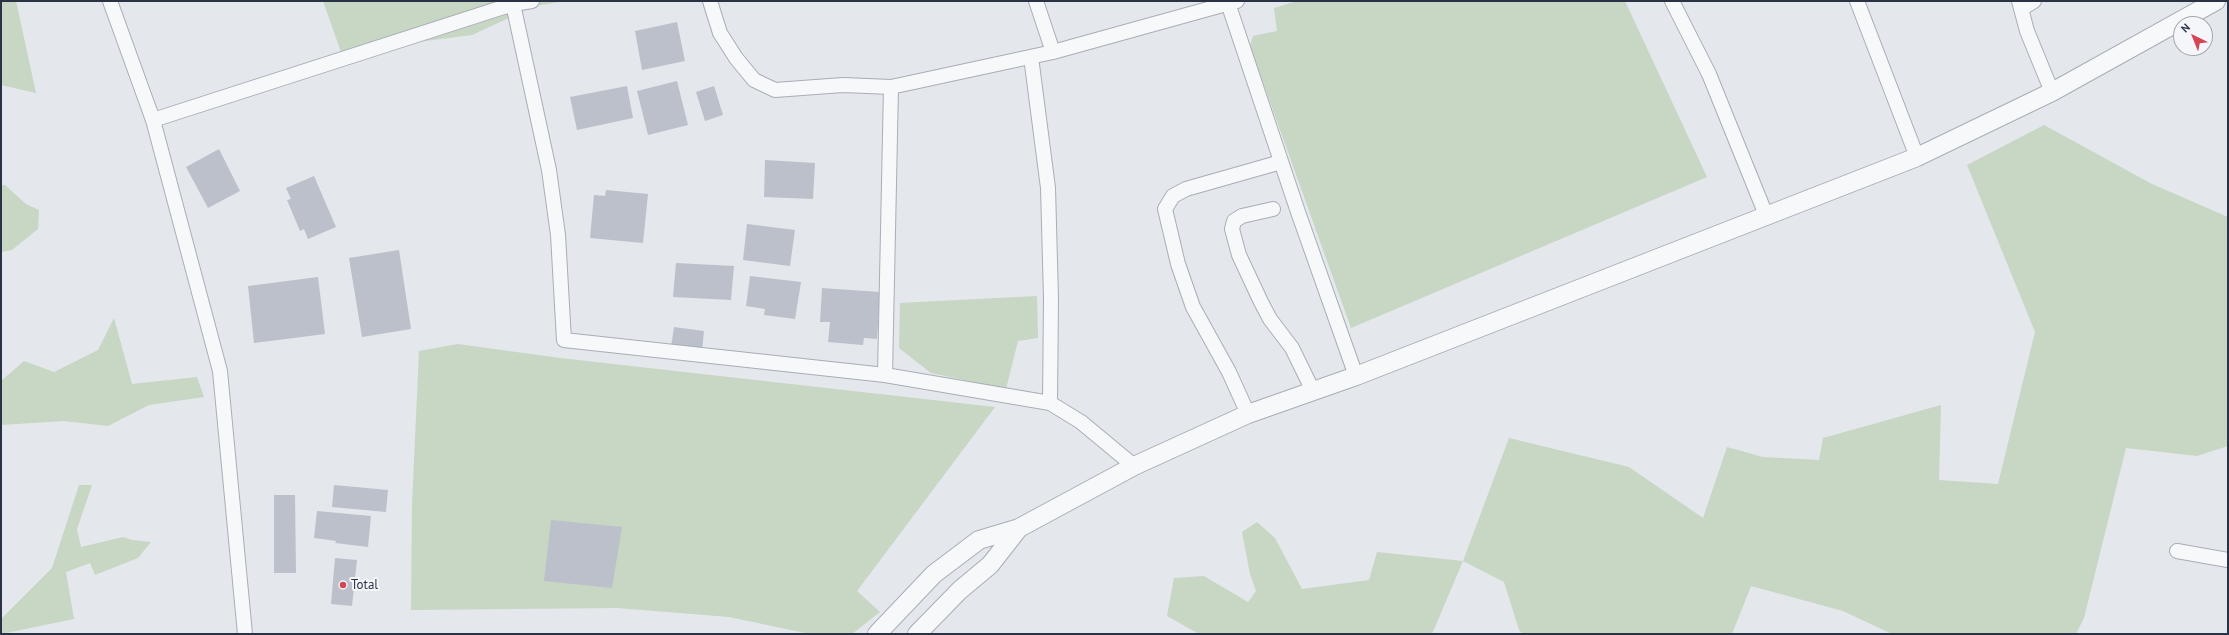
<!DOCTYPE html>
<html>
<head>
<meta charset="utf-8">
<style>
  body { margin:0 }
  #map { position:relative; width:2229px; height:635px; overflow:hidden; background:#e4e7ec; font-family:"PT Sans",sans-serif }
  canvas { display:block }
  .frame { position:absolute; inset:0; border:2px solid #2a3346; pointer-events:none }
  .north { position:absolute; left:2173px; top:16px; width:40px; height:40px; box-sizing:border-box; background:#f4f6f9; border:1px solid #a3a8b1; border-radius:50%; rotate:317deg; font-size:11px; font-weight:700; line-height:16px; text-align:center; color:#2a3346 }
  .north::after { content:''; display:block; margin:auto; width:14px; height:18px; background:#d54556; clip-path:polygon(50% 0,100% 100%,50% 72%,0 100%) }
</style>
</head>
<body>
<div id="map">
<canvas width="2229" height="635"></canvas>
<div class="frame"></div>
<div class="north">N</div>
</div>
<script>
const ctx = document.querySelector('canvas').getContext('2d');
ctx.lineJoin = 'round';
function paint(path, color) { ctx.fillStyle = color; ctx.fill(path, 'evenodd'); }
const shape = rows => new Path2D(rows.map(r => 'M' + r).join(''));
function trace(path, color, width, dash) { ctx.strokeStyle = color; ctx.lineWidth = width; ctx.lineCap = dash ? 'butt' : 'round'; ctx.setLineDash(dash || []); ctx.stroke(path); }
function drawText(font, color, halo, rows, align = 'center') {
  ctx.font = font + ' "PT Sans",sans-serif'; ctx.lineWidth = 4; ctx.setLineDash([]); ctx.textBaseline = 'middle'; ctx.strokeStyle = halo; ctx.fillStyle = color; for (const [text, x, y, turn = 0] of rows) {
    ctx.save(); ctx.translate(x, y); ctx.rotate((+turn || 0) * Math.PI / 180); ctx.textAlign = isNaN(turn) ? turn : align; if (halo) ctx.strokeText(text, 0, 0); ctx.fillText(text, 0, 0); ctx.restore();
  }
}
const green = shape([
  [1,1,16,1,36,93,1,85],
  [323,1,565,1,535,6,472,35,341,52],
  [1297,1,1625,1,1707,177,1351,328,1250,46,1253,36,1277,31,1274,8],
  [2044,125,2152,184,2228,217,2228,446,2197,456,2126,448,2084,618,2076,634,1892,634,1843,611,1751,586,1732,634,1523,634,1519,630,1504,582,1463,561,1432,634,1199,634,1167,616,1174,578,1204,576,1248,602,1256,591,1250,574,1242,532,1257,522,1275,538,1302,589,1369,580,1377,552,1463,561,1509,438,1629,467,1703,518,1727,447,1763,457,1819,460,1823,438,1941,405,1939,480,1998,484,2035,332,1967,165],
  [1,185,5,185,26,204,39,210,38,229,12,250,1,252],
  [1037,296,1038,338,1018,341,1006,389,931,373,899,348,900,303],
  [114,318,132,384,197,377,204,397,149,405,108,426,64,421,1,425,1,381,24,361,54,372,98,350],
  [458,344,560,358,995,407,857,591,880,612,852,634,810,634,729,617,617,608,411,610,412,505,419,351],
  [79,485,92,485,77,529,81,547,123,537,132,540,151,542,138,558,95,575,90,563,66,572,74,619,1,634,1,619,52,568]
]);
const building = shape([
  [677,22,685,61,642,70,635,31],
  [677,81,688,125,648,135,637,91],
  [627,86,633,118,577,130,570,97],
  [714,86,723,115,705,121,696,92],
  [219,149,240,191,208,208,186,167],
  [765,160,815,163,813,199,764,197],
  [314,176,336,227,308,239,304,229,300,231,287,200,291,199,286,188],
  [606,190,648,194,643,243,590,238,594,195,605,196],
  [747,224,795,230,790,266,743,260],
  [399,250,411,329,362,337,349,258],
  [676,263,734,266,731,300,673,297],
  [750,276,801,282,795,319,764,315,765,309,746,306],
  [318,277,325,334,254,343,248,286],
  [822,288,880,292,877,339,864,338,863,345,828,342,830,322,820,322],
  [674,327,704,331,702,351,671,347],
  [334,485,388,490,386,512,332,507],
  [274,495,295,495,296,573,274,573],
  [317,511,371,516,368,547,335,543,336,541,314,538],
  [551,520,622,527,612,588,544,581],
  [335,558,357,560,352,606,331,604]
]);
const minor = shape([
  [110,1,153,120,220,371,245,634],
  [710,1,720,33,736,58,754,80,775,90,843,85,891,87,1053,52,1237,1],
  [1036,1,1053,52],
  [1672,1,1709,74,1766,215],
  [1857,1,1917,157],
  [2019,1,2027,31,2052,92],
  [1228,3,1298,212,1356,376],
  [513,4,549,170,558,235,564,340,885,375,1050,403,1081,422,1134,466],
  [2021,9,2034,1],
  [1031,57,1048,188,1051,298,1050,403],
  [153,120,513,4,532,1],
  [1273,209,1242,216,1234,221,1232,229,1239,255,1261,302,1270,319,1292,348,1313,391],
  [885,375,891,87],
  [1248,414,1229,372,1193,307,1178,264,1165,209,1173,196,1186,189,1281,162],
  [2177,551,2228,560]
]);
const tertiary = shape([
  [877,634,934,574,979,540,1019,528,1134,466,1248,414,1356,376,1917,157,2052,92,2216,1],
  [917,634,960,590,990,565,1019,528]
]);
const markers = [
  [343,585,4,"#d54556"]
];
const poiNames = [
  ["Total",351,585]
];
paint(green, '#c8d6c4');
paint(building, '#bbc0ca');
trace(minor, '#a8adb7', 16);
trace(tertiary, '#a8adb7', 20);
trace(minor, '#f7f8fa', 14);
trace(tertiary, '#f7f8fa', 18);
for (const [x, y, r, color] of markers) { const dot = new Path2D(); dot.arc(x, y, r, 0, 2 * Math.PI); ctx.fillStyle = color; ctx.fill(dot); trace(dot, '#f4f6f9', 1.5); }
drawText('13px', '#2a3346', '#f4f6f9', poiNames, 'left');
</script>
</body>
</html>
